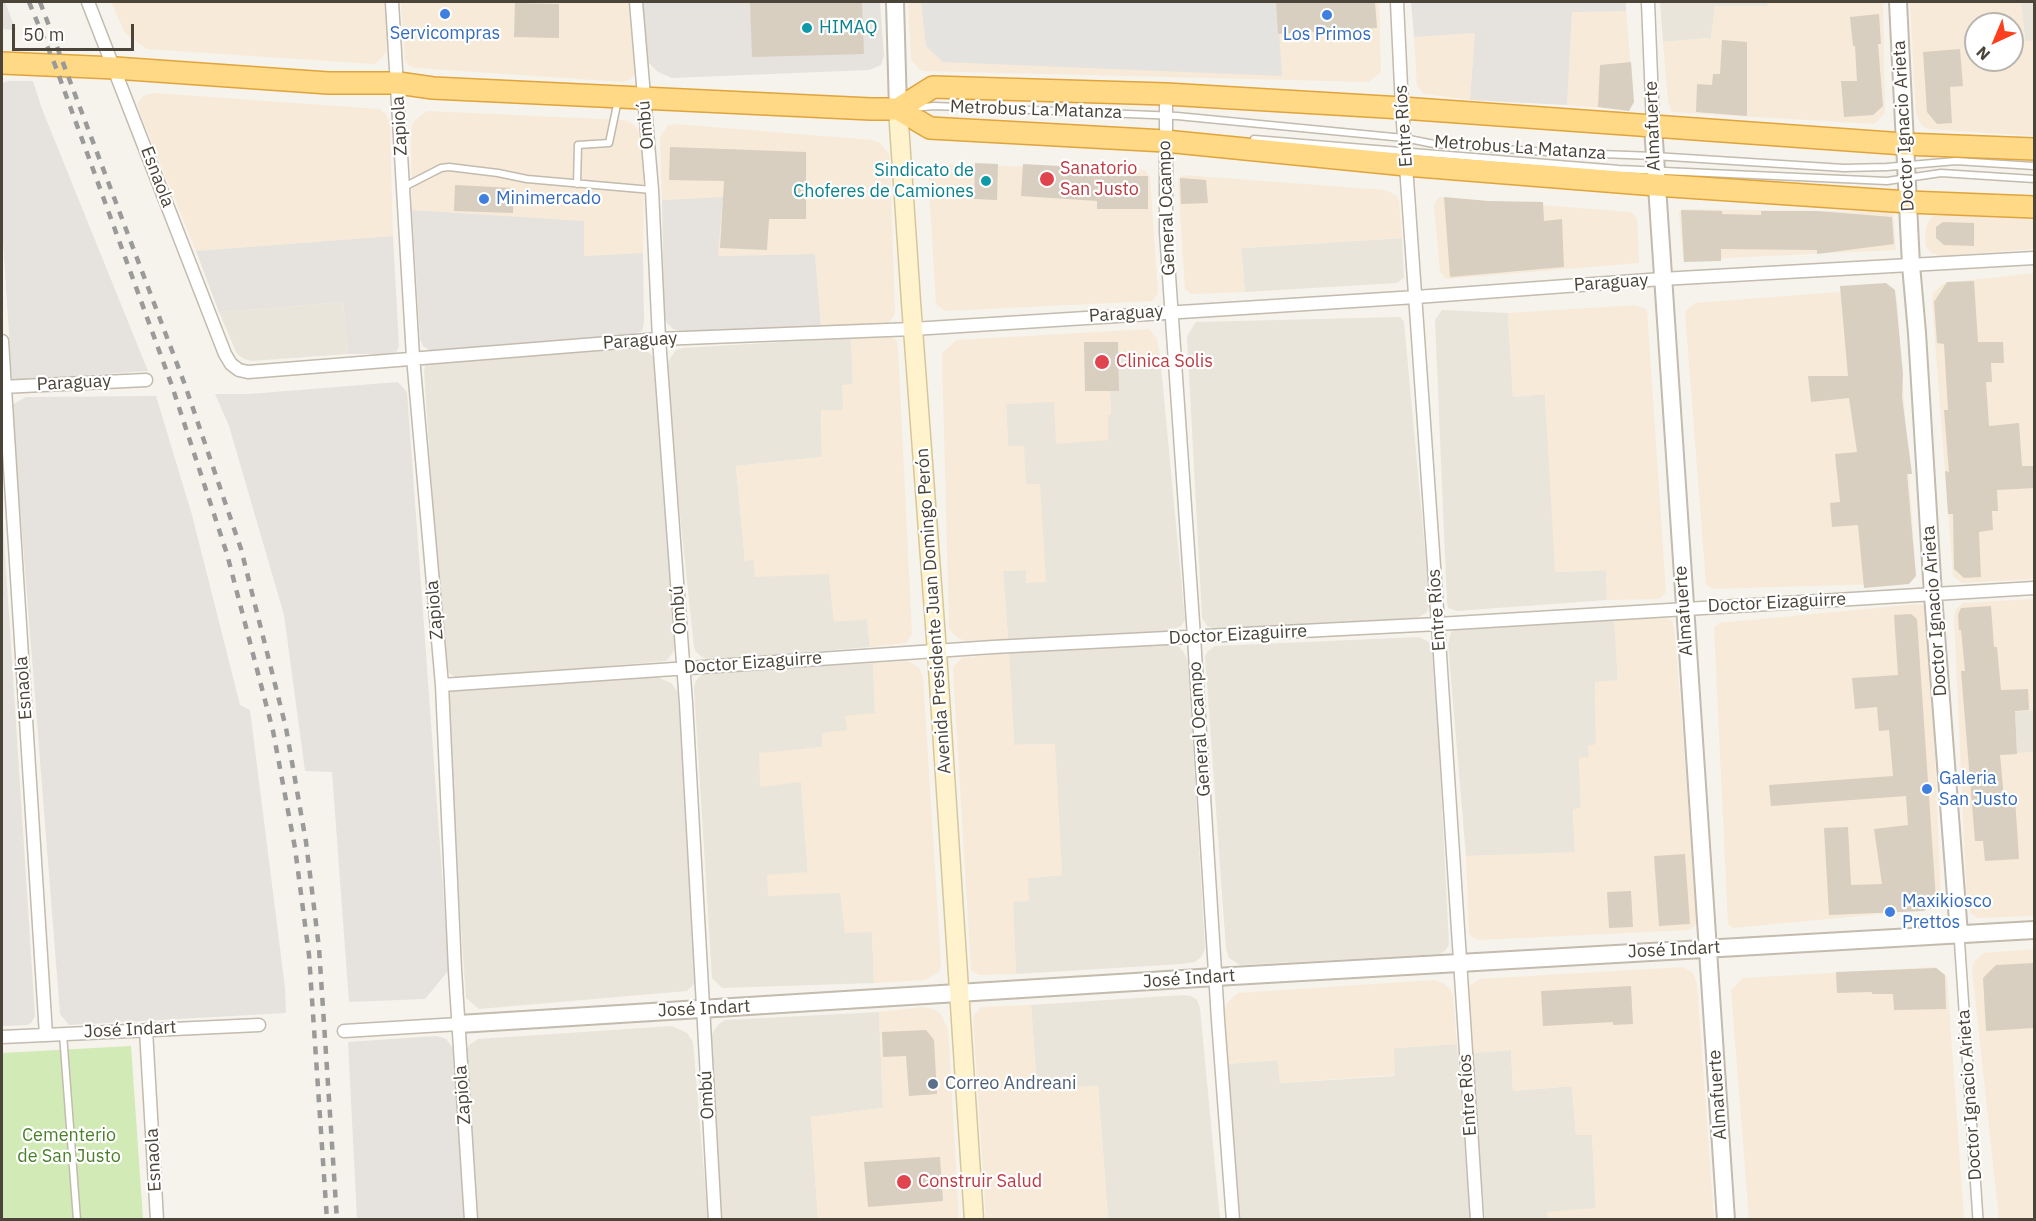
<!DOCTYPE html>
<html>
<head>
<meta charset="utf-8">
<style>
  body { margin:0 }
  #map { position:relative; width:2036px; height:1221px; overflow:hidden; background:#f6f3ec; font-family:"IBM Plex Sans",sans-serif }
  canvas { display:block }
  .frame { position:absolute; inset:0; border:3px solid #4b4439; pointer-events:none }
  .north { position:absolute; left:1964px; top:12px; width:60px; height:60px; box-sizing:border-box; background:#fff; border:2px solid #b7b4b0; border-radius:50%; rotate:224deg; font-size:16px; font-weight:700; line-height:24px; text-align:center; color:#4b4439 }
  .north::after { content:''; display:block; margin:auto; width:21px; height:27px; background:#fc3f1d; clip-path:polygon(50% 0,100% 100%,50% 72%,0 100%) }
  .scale { position:absolute; left:12px; top:24px; width:122px; height:27px; box-sizing:border-box; border:3px solid #4b4439; border-top:0; padding-left:8px; font-size:18px; line-height:21px; white-space:nowrap; color:#4b4439; -webkit-text-stroke:4px #fff; paint-order:stroke }
</style>
</head>
<body>
<div id="map">
<canvas width="2036" height="1221"></canvas>
<div class="frame"></div>
<div class="north">N</div>
<div class="scale">50 m</div>
</div>
<script>
const ctx = document.querySelector('canvas').getContext('2d');
ctx.lineJoin = 'round';
function paint(path, color) { ctx.fillStyle = color; ctx.fill(path, 'evenodd'); }
const shape = rows => new Path2D(rows.map(r => 'M' + r).join(''));
function trace(path, color, width, dash) { ctx.strokeStyle = color; ctx.lineWidth = width; ctx.lineCap = dash ? 'butt' : 'round'; ctx.setLineDash(dash || []); ctx.stroke(path); }
function drawText(font, color, halo, rows, align = 'center') {
  ctx.font = font + ' "IBM Plex Sans",sans-serif'; ctx.lineWidth = 4.5; ctx.setLineDash([]); ctx.textBaseline = 'middle'; ctx.strokeStyle = halo; ctx.fillStyle = color; for (const [text, x, y, turn = 0] of rows) {
    ctx.save(); ctx.translate(x, y); ctx.rotate((+turn || 0) * Math.PI / 180); ctx.textAlign = isNaN(turn) ? turn : align; if (halo) ctx.strokeText(text, 0, 0); ctx.fillText(text, 0, 0); ctx.restore();
  }
}
const residential = shape([
  [1660,2,1768,2,1768,6,1715,6,1711,38,1663,42],
  [2021,2,2034,2,2034,41,2025,41],
  [1402,238,1404,278,1397,283,1245,292,1241,248],
  [343,302,348,354,252,361,244,359,237,354,219,312],
  [1442,310,1508,313,1513,397,1545,394,1556,572,1606,570,1607,600,1457,611,1448,608,1447,603,1435,320],
  [1400,317,1404,322,1430,604,1426,613,1409,622,1217,630,1207,626,1202,618,1187,336,1196,322],
  [851,338,853,384,843,410,821,411,822,457,736,466,745,561,753,559,829,574,834,621,867,619,870,647,710,660,702,657,696,652,694,647,665,375,667,363,676,350,683,348],
  [634,346,650,353,657,362,675,648,672,654,666,661,457,679,444,669,424,372,425,366,431,359],
  [1160,355,1185,620,1181,626,1169,631,1008,639,1003,571,1026,570,1040,484,1026,484,1008,446,1006,404,1054,401,1108,440,1108,414,1111,414,1110,391,1119,368,1119,356],
  [1614,616,1618,681,1595,682,1596,744,1589,757,1579,759,1581,809,1573,810,1575,853,1466,856,1448,644,1451,632,1457,628],
  [1419,637,1429,642,1434,650,1449,944,1446,950,1440,954,1240,965,1229,958,1226,949,1205,656,1208,651,1215,646],
  [1169,644,1178,646,1183,651,1188,661,1205,949,1202,956,1195,962,1182,964,1016,974,1013,902,1028,878,1062,875,1054,744,1014,745,1009,653],
  [873,663,875,713,822,747,759,754,801,782,808,873,767,875,840,893,872,931,874,983,722,988,712,978,694,688,695,682,700,676,705,673],
  [655,676,671,683,678,692,696,978,694,984,687,991,479,1009,466,998,445,702,447,696,453,689],
  [2034,710,2034,752,2017,754,2015,711],
  [1183,995,1191,996,1197,1000,1200,1008,1220,1219,1108,1219,1098,1086,1037,1089,1031,1005],
  [879,1012,883,1108,811,1117,818,1219,721,1219,710,1041,713,1032,719,1024,725,1020],
  [672,1026,687,1033,693,1042,708,1219,477,1219,466,1051,469,1045,478,1039],
  [1457,1044,1470,1219,1240,1219,1227,1064,1278,1060,1281,1083,1394,1076,1394,1048],
  [1511,1050,1513,1091,1572,1086,1576,1135,1592,1134,1596,1209,1548,1212,1548,1219,1485,1219,1470,1053]
]);
const commercial = shape([
  [111,2,385,2,388,26,386,52,382,58,374,64,146,49,125,33],
  [401,2,628,2,635,73,631,79,623,82,416,68,409,66,405,60],
  [908,2,1379,2,1381,72,1369,82,924,71,919,69,911,59],
  [1768,2,1883,2,1885,113,1874,124,1672,112,1668,102,1663,42,1711,38,1715,6,1767,6],
  [1910,2,2021,2,2025,41,2034,41,2034,136,1928,129,1922,126,1916,114],
  [1976,24,2012,24,2012,60,1976,60],
  [1626,11,1634,102,1628,110,1567,105,1572,12],
  [1475,33,1470,100,1424,94,1417,86,1414,37],
  [154,93,379,109,386,114,390,124,393,236,196,251,140,113,138,103,143,96],
  [427,111,624,120,633,124,644,137,643,253,584,256,583,221,412,210,411,128,413,122],
  [676,124,872,140,880,143,889,154,890,164,895,314,891,320,885,324,821,328,815,254,718,256,723,197,662,200,660,138,667,126],
  [938,164,1145,170,1150,177,1158,293,1152,301,945,311,936,304,928,173],
  [1183,175,1385,190,1396,195,1399,201,1402,238,1241,248,1245,292,1191,294,1185,289,1178,179],
  [1439,197,1631,212,1637,218,1639,263,1446,279,1440,272,1434,205],
  [1684,209,1893,212,1896,250,1683,260,1679,212],
  [1944,215,2034,219,2034,249,1940,256,1932,253,1926,247,1925,234,1927,224,1933,216],
  [2034,273,2034,579,1962,583,1953,576,1932,302,1933,293,1944,283],
  [1891,288,1897,299,1916,576,1909,583,1712,589,1706,584,1685,312,1695,303],
  [1636,305,1647,310,1666,592,1659,599,1607,600,1606,570,1555,572,1545,394,1513,397,1508,313],
  [1149,329,1157,339,1160,355,1119,356,1119,391,1110,391,1111,415,1108,415,1108,440,1056,444,1054,402,1006,404,1008,446,1024,446,1026,484,1040,484,1046,582,1026,583,1026,570,1003,571,1008,639,967,641,960,639,954,635,949,628,942,353,957,340],
  [889,335,897,341,898,348,912,634,906,643,870,647,867,619,834,622,829,574,755,577,753,559,745,561,736,466,822,457,821,410,843,410,842,385,853,384,851,338],
  [2034,599,2034,710,2015,712,2017,753,2034,752,2034,916,1977,918,1971,913,1967,905,1954,618,1956,609,1963,603],
  [1918,604,1924,606,1929,615,1941,900,1933,909,1733,928,1728,924,1714,628,1719,623],
  [1659,615,1672,621,1675,634,1697,920,1694,927,1689,930,1480,940,1473,938,1469,932,1466,856,1575,852,1573,809,1581,808,1579,758,1589,757,1587,746,1596,744,1595,682,1618,680,1614,616],
  [1009,653,1014,745,1055,744,1062,875,1028,878,1029,901,1013,902,1016,974,979,975,971,970,953,670,955,665,962,658],
  [907,661,919,667,923,677,941,964,939,972,925,980,874,983,872,932,845,933,840,893,768,896,767,875,808,872,801,782,760,787,759,753,822,747,822,733,847,730,845,716,875,713,873,663],
  [2034,949,2034,1219,1999,1219,1972,969,1975,961,1984,953],
  [1683,967,1693,973,1697,984,1714,1219,1548,1219,1547,1212,1596,1208,1592,1135,1576,1135,1572,1086,1513,1091,1511,1050,1470,1053,1465,999,1469,986,1480,979],
  [1936,967,1947,977,1964,1219,1749,1219,1731,990,1743,978],
  [1434,980,1444,984,1450,989,1453,996,1457,1044,1394,1048,1395,1075,1280,1083,1277,1060,1227,1064,1225,1009,1227,1003,1238,993],
  [1031,1005,1037,1089,1098,1086,1108,1219,986,1219,973,1017,981,1007],
  [923,1007,933,1009,940,1013,948,1029,959,1219,818,1219,811,1117,883,1108,879,1012]
]);
const industrial = shape([
  [2,2,5,2,16,30,2,29],
  [641,2,880,2,884,56,881,65,869,70,672,78,658,72,648,62,643,44],
  [1411,2,1626,2,1626,11,1572,12,1567,105,1470,100,1475,33,1414,37],
  [8,81,33,81,42,109,148,371,12,380,2,225,2,83],
  [723,197,718,256,815,254,821,328,681,331,673,329,667,323,664,316,662,200],
  [412,210,584,221,584,256,643,253,644,323,642,331,634,334,437,352,429,350,423,346,420,339],
  [393,236,399,346,397,351,392,354,348,354,343,302,219,312,196,251],
  [398,382,407,392,449,970,425,999,349,1002,332,772,305,771,284,615,229,426,215,394,249,394],
  [156,396,192,515,240,705,250,710,285,988,286,1013,69,1025,60,1014,12,405,26,397],
  [2,507,35,1016,31,1023,27,1025,2,1026],
  [437,1036,446,1039,453,1048,464,1219,357,1219,348,1042]
]);
const green = shape([
  [131,1046,143,1219,2,1220,2,1053]
]);
const parking = shape([
  [921,2,1277,2,1282,76,943,62,926,46]
]);
const building = shape([
  [750,2,862,2,864,54,752,57],
  [1276,2,1375,2,1377,28,1278,34],
  [515,3,559,4,559,38,514,37],
  [1879,14,1881,44,1878,44,1883,106,1873,115,1844,117,1841,81,1857,81,1855,46,1853,46,1850,17],
  [1722,40,1747,42,1747,116,1696,112,1697,84,1712,85,1713,74,1720,74],
  [1960,49,1963,86,1950,87,1952,123,1937,124,1927,112,1923,52],
  [1631,62,1634,102,1629,111,1598,107,1600,65],
  [670,147,806,152,806,219,769,219,767,250,720,248,724,181,669,180],
  [975,163,998,164,997,200,974,199],
  [1023,164,1077,167,1077,176,1148,176,1148,209,1097,209,1097,201,1021,196],
  [1180,178,1206,180,1208,203,1181,204],
  [455,185,514,188,513,213,454,211],
  [1444,197,1488,201,1543,202,1544,221,1562,219,1564,267,1450,277],
  [1681,210,1722,211,1722,214,1761,215,1761,211,1817,211,1892,217,1894,244,1817,254,1817,250,1721,249,1721,261,1684,262],
  [1943,222,1974,223,1974,246,1944,245,1936,238,1936,227],
  [1974,281,1978,342,2003,342,2004,363,1991,363,1992,382,1986,382,1989,426,2019,423,2022,466,2033,466,2034,488,1997,490,1998,511,1992,511,1993,530,1979,532,1981,577,1964,578,1954,569,1953,514,1948,514,1945,471,1949,472,1944,410,1948,410,1944,344,1937,343,1934,302,1947,282],
  [1886,283,1895,290,1903,374,1902,397,1912,474,1907,474,1916,576,1909,584,1864,588,1858,525,1832,527,1830,503,1840,502,1835,454,1857,452,1849,398,1811,402,1808,376,1848,376,1840,286],
  [1084,342,1118,342,1119,391,1085,391],
  [1991,606,1994,647,1997,647,2001,690,2028,689,2029,710,2015,711,2017,754,2000,755,2004,798,2015,798,2019,859,1985,861,1983,841,1975,841,1961,671,1965,671,1961,630,1959,630,1958,615,1961,608],
  [1911,614,1917,619,1936,900,1924,911,1829,915,1824,828,1848,827,1851,885,1882,884,1874,829,1908,825,1906,796,1771,806,1769,785,1893,776,1889,730,1879,731,1877,707,1855,709,1852,678,1898,675,1894,615],
  [1685,854,1690,924,1659,926,1654,856],
  [1631,891,1633,927,1609,928,1607,892],
  [2034,963,2034,1028,1986,1031,1983,978,1996,965],
  [1936,968,1945,975,1946,1009,1894,1010,1893,994,1872,994,1872,992,1837,993,1836,972],
  [1631,986,1633,1024,1613,1025,1613,1022,1543,1026,1541,991],
  [926,1030,934,1040,937,1094,909,1096,906,1056,883,1057,882,1032],
  [940,1157,943,1201,868,1207,864,1162]
]);
const service = shape([
  [913,108,934,106,1177,116,1404,138,1434,144,1547,152,1654,156,1844,168,1887,167,1956,161,2034,166],
  [1254,139,1619,169,1887,181,1941,173,2034,179],
  [577,184,578,145,609,143,618,100],
  [404,187,441,168,449,167,498,173,527,179,652,190],
  [63,1034,77,1220]
]);
const pedestrian = shape([
  [1959,934,1978,1220]
]);
const minor = shape([
  [88,2,225,354,231,364,239,370,248,372,659,339,913,329,1416,297,1662,279,2034,258],
  [392,2,413,357,442,685,455,970,471,1220],
  [636,2,652,190,659,339,686,703,715,1220],
  [1397,2,1402,108,1438,624,1477,1220],
  [1648,2,1653,126],
  [1166,94,1166,232,1194,637,1218,1020,1233,1220],
  [2,341,46,1035],
  [2,387,146,380],
  [442,685,993,647,1438,624,2034,588],
  [146,1030,157,1220],
  [344,1031,459,1024],
  [2,1037,259,1025]
]);
const tertiary = shape([
  [895,2,898,109],
  [1898,2,1911,265,1917,333,1933,595,1959,934],
  [1653,126,1726,1220],
  [459,1024,1215,977,2034,930]
]);
const secondary = shape([
  [898,109,911,302,937,652,974,1220]
]);
const trunk = shape([
  [2,63,115,68,328,83,398,83,433,88,871,109,898,109,933,87,1166,94,1402,108,1904,144,2034,149],
  [898,109,930,128,1165,141,1406,165,1656,185,1908,202,2034,207]
]);
const rail = shape([
  [29,2,55,65,172,386,227,554,273,731,295,848,309,955,327,1220],
  [40,2,185,385,241,549,286,728,306,842,319,948,337,1220]
]);
const markers = [
  [445,14,6,"#3f7fe0"],
  [1327,15,6,"#3f7fe0"],
  [807,28,6,"#0f9aa8"],
  [1047,179,8,"#e0444e"],
  [986,181,6,"#0f9aa8"],
  [484,199,6,"#3f7fe0"],
  [1102,362,8,"#e0444e"],
  [1927,789,6,"#3f7fe0"],
  [1890,912,6,"#3f7fe0"],
  [933,1084,6,"#5c6f8a"],
  [904,1182,8,"#e0444e"]
];
const cultureNames = [
  ["HIMAQ",819,28],
  ["Sindicato de",974,171,"right"],
  ["Choferes de Camiones",974,192,"right"]
];
const shopNames = [
  ["Servicompras",445,34,"center"],
  ["Los Primos",1327,35,"center"],
  ["Minimercado",496,199],
  ["Galeria",1939,779],
  ["San Justo",1939,800],
  ["Maxikiosco",1902,902],
  ["Prettos",1902,923]
];
const streetNames = [
  ["Metrobus La Matanza",1036,110,2],
  ["Ombú",646,125,-95],
  ["Zapiola",400,126,-93],
  ["Entre Ríos",1404,126,-94],
  ["Almafuerte",1653,126,-92],
  ["Doctor Ignacio Arieta",1904,126,-93],
  ["Metrobus La Matanza",1520,148,4],
  ["Esnaola",157,177,69],
  ["General Ocampo",1167,208,-92],
  ["Paraguay",1611,283,-4],
  ["Paraguay",1126,314,-4],
  ["Paraguay",640,341,-4],
  ["Paraguay",74,383,-3],
  ["Doctor Eizaguirre",1777,603,-3],
  ["Zapiola",435,610,-95],
  ["Ombú",679,610,-94],
  ["Entre Ríos",1437,610,-94],
  ["Avenida Presidente Juan Domingo Perón",934,611,-94],
  ["Almafuerte",1684,611,-94],
  ["Doctor Ignacio Arieta",1935,611,-94],
  ["Doctor Eizaguirre",1238,635,-3],
  ["Doctor Eizaguirre",753,663,-4],
  ["Esnaola",24,688,-94],
  ["General Ocampo",1200,729,-94],
  ["José Indart",1674,950,-3],
  ["José Indart",1189,979,-4],
  ["José Indart",704,1009,-3],
  ["José Indart",130,1030,-3],
  ["Zapiola",463,1095,-94],
  ["Ombú",707,1095,-93],
  ["Entre Ríos",1468,1095,-94],
  ["Almafuerte",1718,1095,-94],
  ["Doctor Ignacio Arieta",1970,1095,-94],
  ["Esnaola",154,1160,-93]
];
const healthNames = [
  ["Sanatorio",1060,169],
  ["San Justo",1060,190],
  ["Clinica Solis",1116,362],
  ["Construir Salud",918,1182]
];
const serviceNames = [
  ["Correo Andreani",945,1084]
];
const parkNames = [
  ["Cementerio",69,1136],
  ["de San Justo",69,1157]
];
paint(residential, '#eae5da');
paint(commercial, '#f7ead8');
paint(industrial, '#e6e2dd');
paint(green, '#d2eab5');
paint(parking, '#e5e3e0');
paint(building, '#d8cfc1');
trace(service, '#c2bbae', 9);
trace(pedestrian, '#c2bbae', 12);
trace(minor, '#c2bbae', 15);
trace(tertiary, '#c2bbae', 20);
trace(secondary, '#d6c79b', 21);
trace(trunk, '#e0a43c', 24);
trace(service, '#fff', 6);
trace(pedestrian, '#fff', 9);
trace(minor, '#fff', 12);
trace(tertiary, '#fff', 16);
trace(secondary, '#fff3cd', 18);
trace(trunk, '#ffd985', 21);
trace(rail, '#9a9a9a', 4.5, [8, 8]);
for (const [x, y, r, color] of markers) { const dot = new Path2D(); dot.arc(x, y, r, 0, 2 * Math.PI); ctx.fillStyle = color; ctx.fill(dot); trace(dot, '#fff', 2); }
drawText('18px', '#0d838f', '#fff', cultureNames, 'left');
drawText('18px', '#366cbe', '#fff', shopNames, 'left');
drawText('18px', '#4b4439', '#fff', streetNames);
drawText('18px', '#be3a42', '#fff', healthNames, 'left');
drawText('18px', '#4e5e75', '#fff', serviceNames, 'left');
drawText('18px', '#4a7f2a', '#fff', parkNames);
</script>
</body>
</html>
